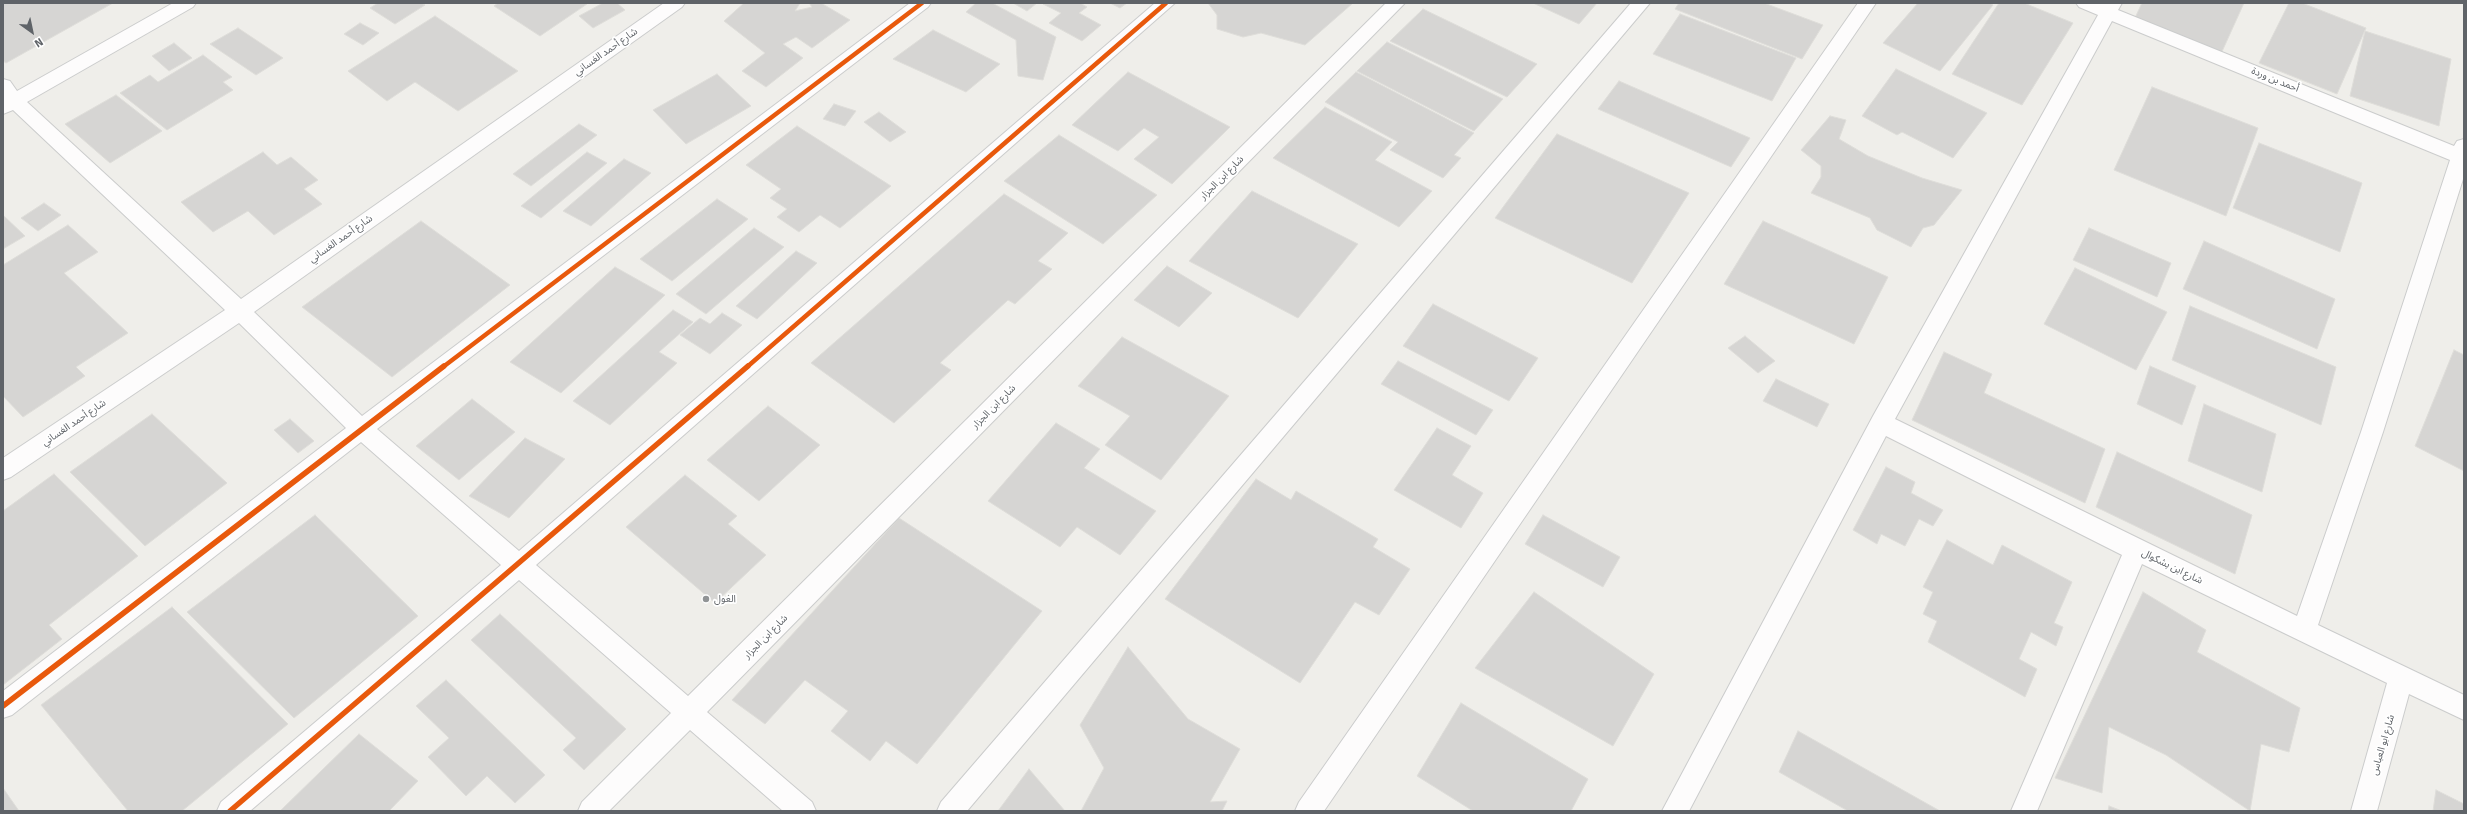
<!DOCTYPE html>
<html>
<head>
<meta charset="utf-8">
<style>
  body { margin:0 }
  #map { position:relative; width:2467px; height:814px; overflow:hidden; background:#efeeea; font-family:Signika,sans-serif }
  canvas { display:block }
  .frame { position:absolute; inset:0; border:4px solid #5f6368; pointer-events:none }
  .north { position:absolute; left:12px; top:12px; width:40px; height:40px; -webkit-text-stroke:3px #fff; paint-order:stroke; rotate:147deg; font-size:11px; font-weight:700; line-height:16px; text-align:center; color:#5f6368 }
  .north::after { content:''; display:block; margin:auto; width:14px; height:18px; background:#5f6368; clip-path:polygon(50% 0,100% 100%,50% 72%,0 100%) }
</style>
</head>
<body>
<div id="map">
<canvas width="2467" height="814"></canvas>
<div class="frame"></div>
<div class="north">N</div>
</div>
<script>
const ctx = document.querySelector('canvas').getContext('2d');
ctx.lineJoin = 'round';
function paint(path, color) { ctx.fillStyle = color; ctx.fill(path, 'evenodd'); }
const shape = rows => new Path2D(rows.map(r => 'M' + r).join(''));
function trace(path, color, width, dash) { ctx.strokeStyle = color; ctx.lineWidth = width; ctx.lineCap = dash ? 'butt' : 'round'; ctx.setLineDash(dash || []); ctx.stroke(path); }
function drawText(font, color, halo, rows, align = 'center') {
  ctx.font = font + ' Signika,"Noto Sans Arabic",sans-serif'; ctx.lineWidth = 3.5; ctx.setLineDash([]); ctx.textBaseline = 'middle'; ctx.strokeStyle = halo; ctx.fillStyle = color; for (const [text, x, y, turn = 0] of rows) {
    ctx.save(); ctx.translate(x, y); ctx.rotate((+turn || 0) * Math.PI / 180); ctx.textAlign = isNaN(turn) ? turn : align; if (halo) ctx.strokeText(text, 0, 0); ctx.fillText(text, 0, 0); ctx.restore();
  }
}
const building = shape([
  [3,3,113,3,6,63,3,61,3,3],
  [378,3,421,3,425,5,395,24,370,8,378,3],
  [498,3,586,3,587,4,540,36,494,6,498,3],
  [603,3,617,3,625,10,593,28,579,16,603,3],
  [744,3,800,3,795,11,812,7,809,3,821,3,850,20,812,48,796,37,783,44,803,58,766,87,742,71,765,53,724,21,744,3],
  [976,3,992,3,1056,37,1043,80,1018,76,1016,40,966,12,976,3],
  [1013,3,1037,3,1027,11,1013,3],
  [1080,3,1087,7,1079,13,1101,25,1082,41,1049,23,1061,13,1043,4,1080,3],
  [1110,3,1127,3,1120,8,1110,3],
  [1208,3,1353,3,1305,45,1261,33,1243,37,1217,29,1217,15,1208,3],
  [1533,3,1597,3,1579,24,1533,3],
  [1679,3,1764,3,1823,25,1802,59,1675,9,1679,3],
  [1918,3,1990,3,1993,5,1940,71,1883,43,1918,3],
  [1999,3,2024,3,2073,23,2022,105,1952,74,1999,3],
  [2142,3,2244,3,2220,56,2133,22,2142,3],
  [2289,3,2302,3,2366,28,2337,94,2259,63,2289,3],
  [1423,9,1537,64,1507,97,1390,41,1423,9],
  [1680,14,1796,58,1772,101,1653,54,1680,14],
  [435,16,518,71,458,111,415,82,387,101,348,71,435,16],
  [360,23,379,33,363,45,344,34,360,23],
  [238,28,283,58,256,75,210,44,238,28],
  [933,30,1000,64,966,92,893,59,933,30],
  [2365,31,2451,59,2439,126,2350,96,2365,31],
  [1387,42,1503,99,1474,131,1357,71,1387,42],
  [174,43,192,58,169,71,152,56,174,43],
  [203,55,232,77,223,82,233,90,167,130,120,93,150,75,158,82,203,55],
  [1896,69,1987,113,1953,158,1902,132,1897,135,1862,116,1896,69],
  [1128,72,1230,127,1172,184,1134,159,1159,137,1144,128,1118,151,1072,125,1128,72],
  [1356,72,1474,133,1454,155,1461,158,1443,178,1390,150,1398,142,1325,102,1356,72],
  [717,74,751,106,686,144,653,110,717,74],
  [1619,81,1750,138,1731,167,1598,109,1619,81],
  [2152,87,2258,128,2226,216,2114,170,2152,87],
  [116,95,162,131,110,163,65,124,116,95],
  [834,104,856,111,845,126,823,119,834,104],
  [1325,107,1392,142,1375,160,1432,191,1399,227,1273,158,1325,107],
  [879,112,906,132,890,142,864,122,879,112],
  [1830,116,1846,120,1839,139,1868,156,1922,178,1962,190,1934,225,1923,228,1911,247,1877,230,1870,218,1811,193,1821,177,1821,166,1801,150,1830,116],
  [579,124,597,135,531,186,513,174,579,124],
  [797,126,891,186,840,228,820,215,799,232,777,217,787,209,770,198,781,189,746,165,797,126],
  [1557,134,1689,193,1632,283,1495,218,1557,134],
  [1059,135,1157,195,1103,244,1004,181,1059,135],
  [2259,143,2362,183,2340,252,2233,208,2259,143],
  [263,152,277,165,291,157,318,180,304,189,322,204,274,235,248,211,213,232,181,202,263,152],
  [587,152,607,163,541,218,521,206,587,152],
  [624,159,651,173,591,226,563,211,624,159],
  [1252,191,1358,244,1298,318,1189,261,1252,191],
  [1004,194,1068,233,1038,261,1052,269,1015,304,1008,300,940,363,951,370,894,423,811,363,1004,194],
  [717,199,748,219,672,281,640,259,717,199],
  [44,203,61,215,38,231,21,218,44,203],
  [3,215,25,236,3,249,3,215],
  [421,221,510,285,392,377,302,307,421,221],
  [1763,221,1888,277,1854,344,1724,284,1763,221],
  [68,225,98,252,64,273,128,333,76,367,85,376,23,417,3,396,3,265,68,225],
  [754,228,784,247,706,314,676,294,754,228],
  [2089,228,2171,263,2157,297,2073,260,2089,228],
  [2204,241,2335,299,2317,349,2183,289,2204,241],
  [796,251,817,263,757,319,736,306,796,251],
  [1167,266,1212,293,1179,327,1134,300,1167,266],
  [615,267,665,295,561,393,510,362,615,267],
  [2075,268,2167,312,2136,370,2044,324,2075,268],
  [1433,304,1538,358,1509,401,1403,346,1433,304],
  [2190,306,2336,367,2321,425,2172,360,2190,306],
  [673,310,693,322,659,352,677,363,610,425,573,401,673,310],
  [722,313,742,325,710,354,680,335,700,318,710,324,722,313],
  [1745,336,1775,361,1758,373,1728,348,1745,336],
  [1122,337,1229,396,1161,480,1105,445,1130,416,1078,386,1122,337],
  [2454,350,2464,355,2464,471,2415,446,2454,350],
  [1944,352,1992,374,1984,393,2105,449,2085,503,1912,420,1944,352],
  [1398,361,1493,410,1476,435,1381,384,1398,361],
  [2150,366,2196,386,2182,425,2137,404,2150,366],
  [1776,379,1829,404,1817,427,1763,401,1776,379],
  [472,399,515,432,459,480,416,446,472,399],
  [2204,404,2276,434,2262,492,2188,461,2204,404],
  [768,406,820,445,759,501,707,460,768,406],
  [152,414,227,483,145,546,70,472,152,414],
  [290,419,314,441,298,453,274,430,290,419],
  [1056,423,1100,449,1084,468,1156,511,1120,555,1077,527,1060,547,988,501,1056,423],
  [1437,428,1471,446,1452,475,1483,493,1461,528,1394,490,1437,428],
  [525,438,565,459,509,518,469,496,525,438],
  [2117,452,2252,515,2235,574,2096,507,2117,452],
  [1886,467,1915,482,1911,493,1943,510,1933,526,1919,519,1905,546,1881,534,1877,544,1853,530,1886,467],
  [54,474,138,556,49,625,62,639,3,685,3,511,54,474],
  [685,475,737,516,728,524,766,555,715,603,626,527,685,475],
  [1256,479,1291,500,1296,491,1378,539,1373,547,1410,569,1379,615,1355,602,1300,683,1165,599,1256,479],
  [315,515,418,616,294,718,187,612,315,515],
  [1543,515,1620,557,1603,587,1525,544,1543,515],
  [899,518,1042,611,917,764,886,741,870,761,831,731,848,711,805,680,765,724,732,700,899,518],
  [1947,540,1993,565,2002,545,2072,582,2054,623,2063,627,2056,646,2031,632,2019,659,2037,669,2025,697,1928,642,1937,621,1923,614,1933,592,1923,587,1947,540],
  [1534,592,1654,674,1613,746,1475,668,1534,592],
  [2143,592,2206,630,2197,652,2300,708,2289,752,2261,744,2250,811,2166,755,2109,727,2102,793,2055,778,2143,592],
  [172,607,288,724,182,811,128,811,41,705,172,607],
  [500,614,626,729,584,770,563,750,576,738,471,640,500,614],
  [1128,647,1188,719,1240,749,1210,802,1227,801,1222,811,1081,811,1104,768,1080,725,1128,647],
  [446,680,545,775,515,803,487,776,466,796,428,757,449,738,416,706,446,680],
  [1461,703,1588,779,1571,811,1473,811,1417,776,1461,703],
  [1798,731,1940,811,1848,811,1779,772,1798,731],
  [359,734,418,781,389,811,280,811,359,734],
  [1029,769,1065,811,998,811,1029,769],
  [3,788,19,811,3,811,3,788],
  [2436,790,2464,804,2464,811,2433,811,2436,790],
  [2109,806,2122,811,2108,811,2109,806]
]);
const minor = shape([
  [173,3,196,3,193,7,27,102,241,299,664,3,685,3,682,7,254,312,362,416,910,3,931,3,928,7,377,429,519,551,1155,3,1175,3,536,565,688,696,1386,3,1405,3,707,712,812,802,816,811,783,811,690,730,609,811,578,811,582,802,671,713,519,580,250,811,217,811,221,802,501,565,361,442,12,715,3,718,3,691,346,428,239,323,11,477,3,480,3,458,225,310,13,110,3,114,3,79,10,81,17,91,173,3],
  [1631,3,1650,3,967,811,937,811,941,802,1631,3],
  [1858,3,1876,3,1324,811,1295,811,1299,802,1858,3],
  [2076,3,2122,3,2118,10,2454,146,2457,141,2464,139,2464,176,2383,432,2318,625,2464,695,2464,720,2409,694,2377,811,2351,811,2387,683,2142,564,2037,811,2011,811,2122,555,1886,436,1689,811,1662,811,1873,416,2098,15,2079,7,2076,3],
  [2112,21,2450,160,2361,432,2297,616,1895,419,2112,21]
]);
const cyclewayFar1 = shape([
  [443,367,922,3],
  [747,367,1166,3]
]);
const cycleway = shape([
  [3,706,444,366],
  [230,811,748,366]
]);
const markers = [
  [706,599,4,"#919496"]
];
const streetNames = [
  ["شارع أحمد الغساني",606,52,-35],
  ["أحمد بن وردة",2275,80,22],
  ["شارع ابن الجزار",1222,178,-45],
  ["شارع أحمد الغساني",341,239,-35],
  ["شارع ابن الجزار",994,407,-45],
  ["شارع أحمد الغساني",74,423,-34],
  ["شارع ابن بشكوال",2172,567,26],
  ["شارع ابن الجزار",766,637,-45],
  ["شارع ابو العباس",2383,745,-74]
];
const poiNames = [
  ["الغول",714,599]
];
paint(building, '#d6d5d3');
trace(building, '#deddd9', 1);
trace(minor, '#cbcccc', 2);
paint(minor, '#fdfcfc');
trace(cyclewayFar1, '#e8590c', 4.5);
trace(cycleway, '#e8590c', 5.5);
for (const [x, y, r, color] of markers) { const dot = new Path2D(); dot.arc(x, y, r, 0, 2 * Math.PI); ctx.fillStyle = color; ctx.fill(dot); trace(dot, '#fff', 1.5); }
drawText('10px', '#5f6368', '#fff', streetNames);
drawText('10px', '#5f6368', '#fff', poiNames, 'left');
</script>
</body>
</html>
